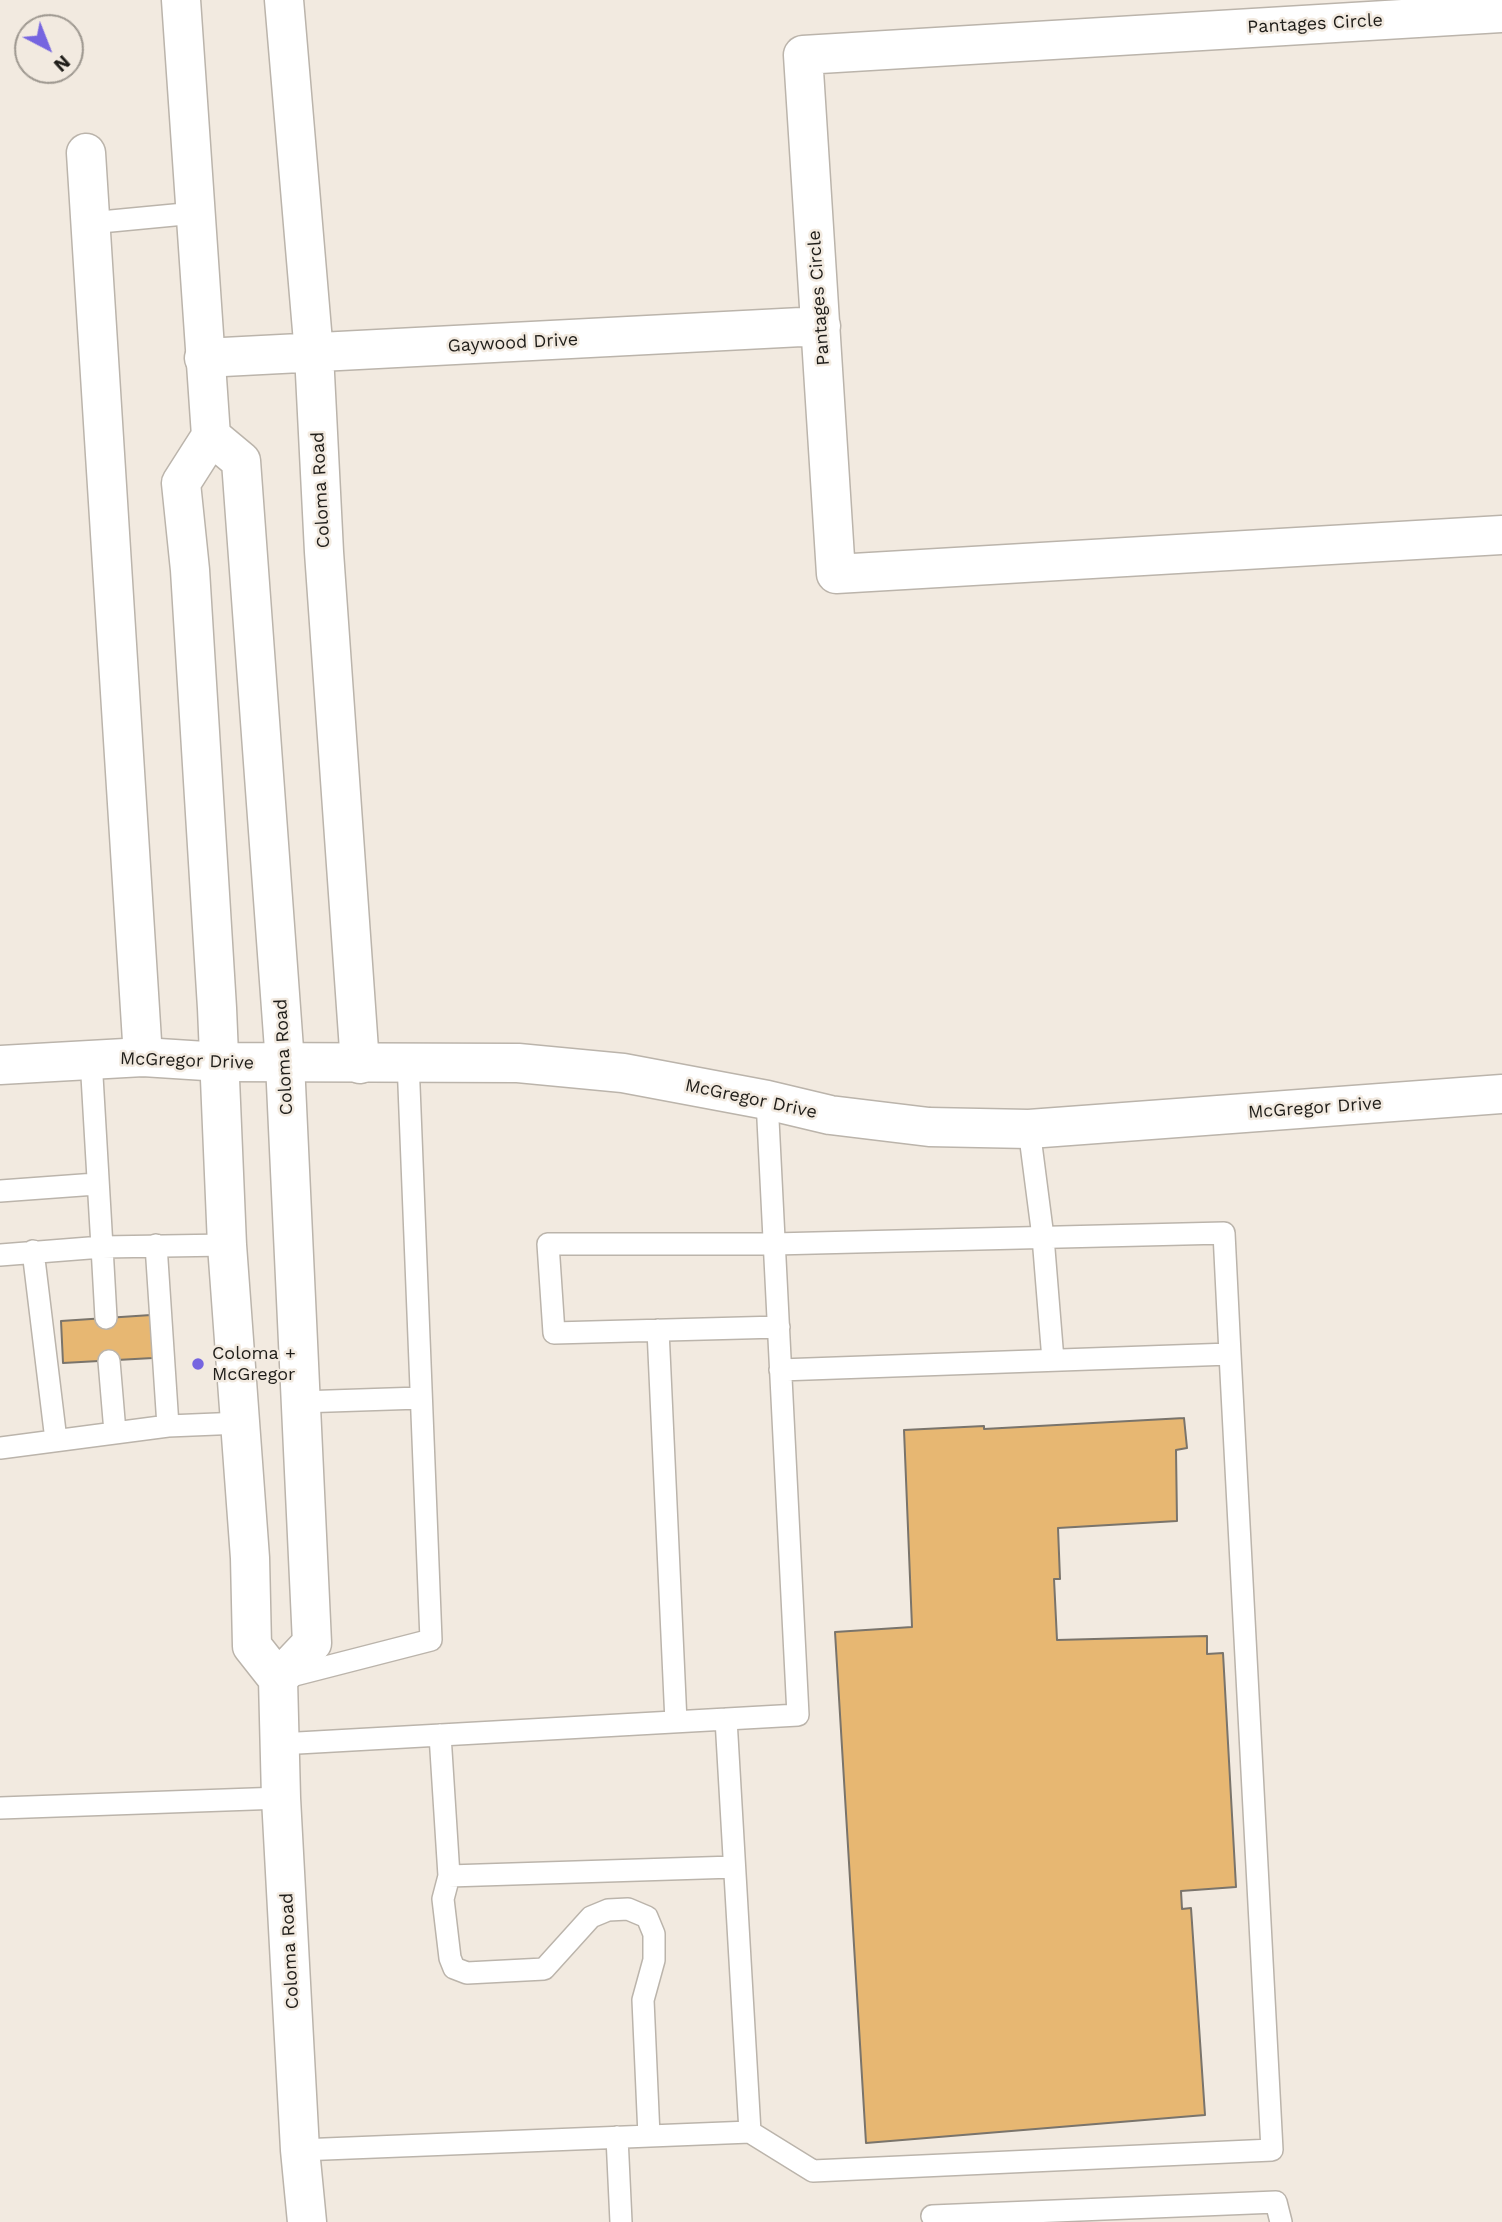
<!DOCTYPE html>
<html>
<head>
<meta charset="utf-8">
<style>
  body { margin:0 }
  #map { position:relative; width:1502px; height:2222px; overflow:hidden; background:#f2eae0; font-family:"Work Sans",sans-serif }
  canvas { display:block }
  .north { position:absolute; left:14px; top:14px; width:70px; height:70px; box-sizing:border-box; background:#f2eae0; border:2px solid #9e9890; border-radius:50%; rotate:138deg; font-size:19px; font-weight:700; line-height:28px; text-align:center; color:#1f1d19 }
  .north::after { content:''; display:block; margin:auto; width:24px; height:32px; background:#7665e0; clip-path:polygon(50% 0,100% 100%,50% 72%,0 100%) }
</style>
</head>
<body>
<div id="map">
<canvas width="1502" height="2222"></canvas>
<div class="north">N</div>
</div>
<script>
const ctx = document.querySelector('canvas').getContext('2d');
ctx.lineJoin = 'round';
function paint(path, color) { ctx.fillStyle = color; ctx.fill(path, 'evenodd'); }
const shape = rows => new Path2D(rows.map(r => 'M' + r).join(''));
function trace(path, color, width, dash) { ctx.strokeStyle = color; ctx.lineWidth = width; ctx.lineCap = dash ? 'butt' : 'round'; ctx.setLineDash(dash || []); ctx.stroke(path); }
function drawText(font, color, halo, rows, align = 'center') {
  ctx.font = font + ' "Work Sans",sans-serif'; ctx.lineWidth = 5; ctx.setLineDash([]); ctx.textBaseline = 'middle'; ctx.strokeStyle = halo; ctx.fillStyle = color; for (const [text, x, y, turn = 0] of rows) {
    ctx.save(); ctx.translate(x, y); ctx.rotate((+turn || 0) * Math.PI / 180); ctx.textAlign = isNaN(turn) ? turn : align; if (halo) ctx.strokeText(text, 0, 0); ctx.fillText(text, 0, 0); ctx.restore();
  }
}
const building = shape([
  [151,1315,153,1358,63,1363,61,1321,151,1315],
  [1184,1418,1187,1448,1176,1450,1177,1521,1058,1528,1060,1579,1054,1579,1057,1640,1207,1636,1207,1654,1223,1653,1236,1887,1181,1891,1182,1909,1191,1908,1205,2115,866,2143,835,1632,912,1627,904,1430,984,1426,984,1429,1184,1418]
]);
const service = shape([
  [90,223,195,213],
  [91,1059,102,1247,227,1245],
  [1029,1129,1043,1237,1053,1360],
  [0,1191,96,1184],
  [156,1245,168,1426],
  [33,1251,56,1440],
  [0,1255,102,1247,106,1318],
  [779,1327,554,1333,548,1244,774,1244,1224,1233,1230,1354],
  [658,1330,676,1722],
  [109,1361,115,1432],
  [300,1402,420,1398],
  [0,1448,168,1426,241,1423],
  [287,1677,431,1640,408,1061],
  [726,1719,750,2132],
  [440,1735,449,1876,734,1867],
  [280,1744,798,1715,767,1100],
  [0,1808,281,1798],
  [449,1876,443,1899,450,1958,454,1968,467,1973,544,1969,591,1917,608,1910,628,1909,647,1917,654,1934,654,1960,643,2000,649,2136],
  [617,2137,621,2222],
  [300,2150,750,2132,813,2171,1272,2150,1230,1354,780,1370],
  [932,2216,1276,2202,1281,2222]
]);
const minor = shape([
  [284,0,314,354,324,552,360,1064],
  [1502,13,803,55,836,574,1502,535],
  [86,153,143,1057],
  [204,358,821,326]
]);
const tertiary = shape([
  [0,1065,143,1057,221,1062,518,1063,623,1073,767,1100,830,1115,929,1127,1029,1129,1502,1094]
]);
const secondary = shape([
  [181,0,211,436,181,483,190,570,217,1008,227,1245,250,1558,252,1646,278,1679,281,1798,300,2150,307,2222],
  [211,436,241,461,285,1063,312,1643,278,1679]
]);
const markers = [
  [198,1364,7,"#7665e0"]
];
const streetNames = [
  ["Pantages Circle",1315,24,-3],
  ["Pantages Circle",819,298,-94],
  ["Gaywood Drive",513,343,-3],
  ["Coloma Road",321,490,-93],
  ["Coloma Road",284,1057,-93],
  ["McGregor Drive",187,1061,2],
  ["McGregor Drive",751,1099,12],
  ["McGregor Drive",1315,1108,-4],
  ["Coloma Road",290,1951,-93]
];
const poiNames = [
  ["Coloma +",212,1354],
  ["McGregor",212,1375]
];
paint(building, '#e7b772');
trace(building, '#7a746b', 2);
trace(service, '#bbb4ab', 24);
trace(minor, '#bbb4ab', 41);
trace(tertiary, '#bbb4ab', 41);
trace(secondary, '#bbb4ab', 41);
trace(service, '#fff', 21);
trace(minor, '#fff', 38);
trace(tertiary, '#fff', 38);
trace(secondary, '#fff', 38);
for (const [x, y, r, color] of markers) { const dot = new Path2D(); dot.arc(x, y, r, 0, 2 * Math.PI); ctx.fillStyle = color; ctx.fill(dot); trace(dot, '#f2eae0', 2.5); }
drawText('18px', '#1f1d19', '#f2eae0', streetNames);
drawText('18px', '#1f1d19', '#f2eae0', poiNames, 'left');
</script>
</body>
</html>
